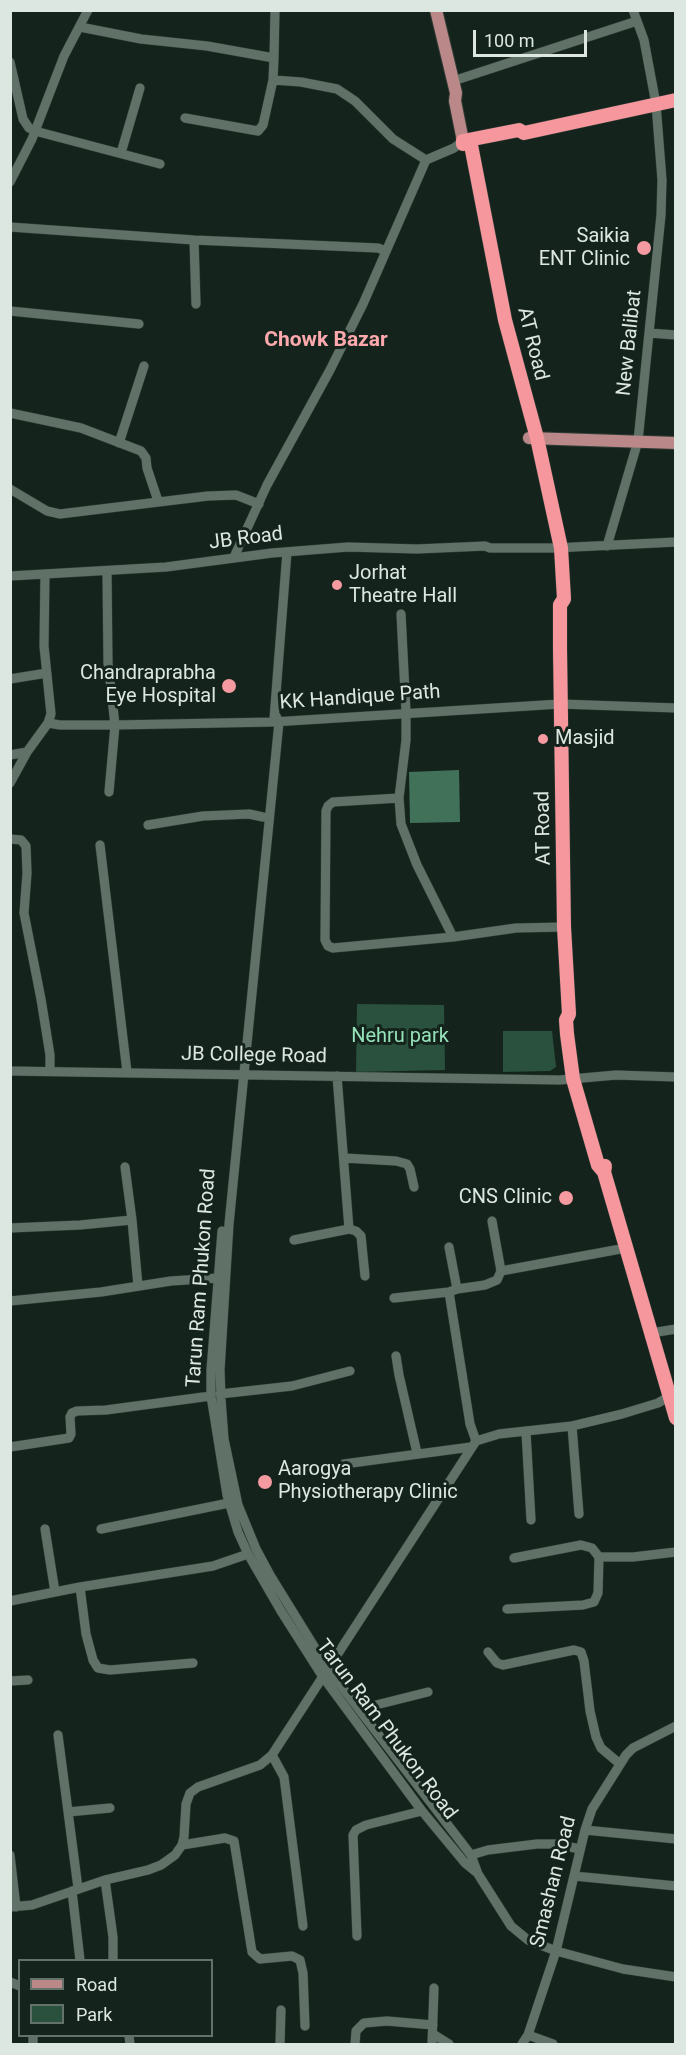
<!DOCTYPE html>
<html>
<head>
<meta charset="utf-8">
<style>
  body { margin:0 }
  #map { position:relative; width:686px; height:2055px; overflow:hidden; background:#14241c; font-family:Roboto,sans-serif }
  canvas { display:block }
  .frame { position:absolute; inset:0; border:12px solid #dde7e1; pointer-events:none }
  .legend { position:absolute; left:18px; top:1959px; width:195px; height:78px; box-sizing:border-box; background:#14241c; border:2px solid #64726b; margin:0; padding:8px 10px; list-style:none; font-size:18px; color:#dde7e1 }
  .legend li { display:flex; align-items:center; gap:12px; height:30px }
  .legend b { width:30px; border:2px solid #64726b }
  .scale { position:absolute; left:473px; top:30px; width:114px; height:27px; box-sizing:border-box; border:3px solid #dde7e1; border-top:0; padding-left:8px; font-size:18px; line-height:21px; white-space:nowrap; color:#dde7e1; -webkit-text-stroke:4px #14241c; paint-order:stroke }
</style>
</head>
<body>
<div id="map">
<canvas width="686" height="2055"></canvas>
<div class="frame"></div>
<ul class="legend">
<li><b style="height:8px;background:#ba8888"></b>Road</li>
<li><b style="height:16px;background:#29513d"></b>Park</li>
</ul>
<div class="scale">100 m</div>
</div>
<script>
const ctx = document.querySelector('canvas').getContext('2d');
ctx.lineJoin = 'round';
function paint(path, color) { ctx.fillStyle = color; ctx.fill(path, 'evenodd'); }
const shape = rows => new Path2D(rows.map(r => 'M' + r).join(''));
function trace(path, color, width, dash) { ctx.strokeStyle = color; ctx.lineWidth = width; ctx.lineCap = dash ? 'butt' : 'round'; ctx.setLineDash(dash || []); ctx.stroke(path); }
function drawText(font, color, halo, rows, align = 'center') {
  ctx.font = font + ' Roboto,sans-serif'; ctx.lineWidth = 6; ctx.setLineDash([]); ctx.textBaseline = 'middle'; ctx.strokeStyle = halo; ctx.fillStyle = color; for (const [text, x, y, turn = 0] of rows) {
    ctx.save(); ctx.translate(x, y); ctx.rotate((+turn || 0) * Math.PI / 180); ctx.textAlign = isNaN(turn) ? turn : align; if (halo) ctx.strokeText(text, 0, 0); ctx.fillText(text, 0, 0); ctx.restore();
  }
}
const green = shape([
  [357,1004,444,1005,445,1070,356,1072],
  [503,1031,552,1031,556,1067,550,1071,503,1072]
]);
const water = shape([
  [459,770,460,822,410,823,409,772]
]);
const minor = shape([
  [80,27,141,39,207,46,274,58,273,80,301,82,337,89,355,101,393,139,426,160],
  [274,58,275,10],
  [10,62,23,119,29,128,35,131,160,164],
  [453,81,637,21],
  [185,118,258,131,263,125,273,80],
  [121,153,140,88],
  [10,182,32,139,64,56,88,10],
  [10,227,194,240,378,248,386,251],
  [194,240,196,304],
  [10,311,139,324],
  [649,333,676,335],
  [10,413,81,428,141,451,146,458,147,468,158,501],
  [119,443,144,366],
  [10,489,47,511,60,514,208,496,236,495,259,504],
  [607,546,638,441,661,215,662,180,656,104,644,40,633,10],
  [234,557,267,485,330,370,363,304,426,160,454,148,463,141],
  [107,571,108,663,115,725,109,792],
  [10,576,166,567,272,553,348,547,417,549,485,546,490,548,554,548,676,542],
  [401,614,406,712,406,740,399,798,401,824,417,865,453,937,516,928,564,927],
  [10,679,47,673],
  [276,716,279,722,229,1224,220,1370,221,1399,224,1439,238,1505,256,1549,270,1575,328,1669,471,1855,478,1874,511,1926,528,1940,556,1951,623,1969,676,1977],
  [274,719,287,552],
  [48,723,60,725,115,725,273,722,560,704,676,708],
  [10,755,27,752],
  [10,783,27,752,48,723,51,714,44,646,45,574],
  [399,798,333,802,328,806,326,811,325,940,328,946,333,948,453,937],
  [148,825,203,816,249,814,263,817],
  [10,839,21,840,26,846,27,873,24,913,41,999,50,1055,50,1071],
  [100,845,127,1072],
  [10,1071,560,1080,616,1075,676,1077],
  [337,1076,349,1229],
  [344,1158,396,1161,407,1164,410,1169,414,1187],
  [125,1167,132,1220],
  [10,1228,80,1225,132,1220,138,1286],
  [222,1231,211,1370,211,1396,227,1495,238,1532,248,1554,281,1611,323,1677,422,1811,465,1863,476,1872],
  [294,1240,349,1229,356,1231,361,1236,365,1276],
  [449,1247,457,1289],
  [501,1271,626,1248],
  [449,1292,470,1424,476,1441],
  [394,1298,449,1292,457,1289,485,1285,497,1280,501,1271,492,1221],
  [10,1301,101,1292,171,1281,218,1278],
  [651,1333,676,1329],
  [396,1356,399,1375,417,1453],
  [220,1394,292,1386,350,1371],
  [572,1426,579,1514],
  [526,1432,531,1520],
  [10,1447,69,1438,71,1434,70,1417,72,1413,77,1411,106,1410,211,1396],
  [344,1464,471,1447],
  [45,1529,55,1592],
  [101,1529,229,1503],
  [514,1558,581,1545,592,1548,599,1557,633,1557,676,1552],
  [80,1587,86,1634,93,1660,98,1668,110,1670,193,1663],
  [10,1601,80,1587,213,1566,248,1554],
  [507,1609,583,1605,594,1602,598,1593,599,1557],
  [488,1652,497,1663,503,1665,574,1650,581,1652,584,1661,590,1711,596,1737,601,1748,620,1764],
  [10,1681,28,1680],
  [360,1709,428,1692],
  [58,1735,78,1888],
  [272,1755,284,1777,303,1926],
  [68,1812,110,1808],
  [585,1830,676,1839],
  [182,1845,225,1838,234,1841,252,1952,260,1959,292,1956,300,1960,303,1973,305,2026],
  [10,1855,16,1907],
  [471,1855,488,1850,537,1844,555,1844,580,1849],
  [574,1876,676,1886],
  [105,1880,113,1937,113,1960],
  [72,1891,80,1960],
  [10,1907,32,1905,105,1880,148,1870,161,1865,175,1855,182,1845,184,1837,186,1804,190,1793,198,1787,260,1765,272,1755,476,1441,499,1434,572,1426,622,1414,658,1403,670,1396],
  [357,1936,353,1835,356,1830,366,1825,422,1811],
  [10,1982,20,1986],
  [433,2034,449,2044],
  [528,2035,553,2044],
  [33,2036,33,2044],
  [129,2036,130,2044],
  [280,2044,281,2010],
  [355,2044,356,2031,364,2023,387,2021,433,2025],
  [432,2044,434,1988],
  [522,2044,528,2035,556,1951,585,1830,592,1809,626,1755,633,1748,676,1726]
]);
const major = shape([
  [436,10,456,93,455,101,463,141],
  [529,438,676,443]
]);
const highway = shape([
  [470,140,505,320,537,438,561,548,564,599,560,605,560,648,564,927,569,1014,566,1020,567,1034,573,1079,598,1165,604,1172],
  [463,144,463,141,519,130,524,133,676,100],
  [605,1166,604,1172,676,1418]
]);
const markers = [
  [644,248,8,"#f49aa0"],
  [337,585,6,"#f49aa0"],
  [229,686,8,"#f49aa0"],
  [543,739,6,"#f49aa0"],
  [566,1198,8,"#f49aa0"],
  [265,1482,8,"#f49aa0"]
];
const poiNames = [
  ["Saikia",630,237],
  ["ENT Clinic",630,260],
  ["Jorhat",349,574,"left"],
  ["Theatre Hall",349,597,"left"],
  ["Chandraprabha",216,674],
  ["Eye Hospital",216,697],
  ["Masjid",555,739,"left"],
  ["CNS Clinic",552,1198],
  ["Aarogya",278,1470,"left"],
  ["Physiotherapy Clinic",278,1493,"left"]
];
const streetNames = [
  ["New Balibat",630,343,-84],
  ["AT Road",532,344,76],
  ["JB Road",246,539,-7],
  ["KK Handique Path",360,698,-4],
  ["AT Road",544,828,-91],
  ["JB College Road",254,1056,1],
  ["Tarun Ram Phukon Road",202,1278,-86],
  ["Tarun Ram Phukon Road",386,1730,53],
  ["Smashan Road",554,1882,-76]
];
const parkNames = [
  ["Nehru park",400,1037]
];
const neighbourhoodNames = [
  ["Chowk Bazar",326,341]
];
paint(green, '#29513d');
paint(water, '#427159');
trace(minor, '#313d36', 10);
trace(major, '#313d36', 14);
trace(highway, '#313d36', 15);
trace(minor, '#607268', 9);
trace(major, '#ba8888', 12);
trace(highway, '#f6979d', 14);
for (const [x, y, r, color] of markers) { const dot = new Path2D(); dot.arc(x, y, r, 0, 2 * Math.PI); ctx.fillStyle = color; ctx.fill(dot); trace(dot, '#14241c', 2); }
drawText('20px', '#dde7e1', '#14241c', poiNames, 'right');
drawText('20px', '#dde7e1', '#14241c', streetNames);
drawText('20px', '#95e1b9', '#14241c', parkNames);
drawText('bold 21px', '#fda9ae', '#14241c', neighbourhoodNames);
</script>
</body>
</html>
